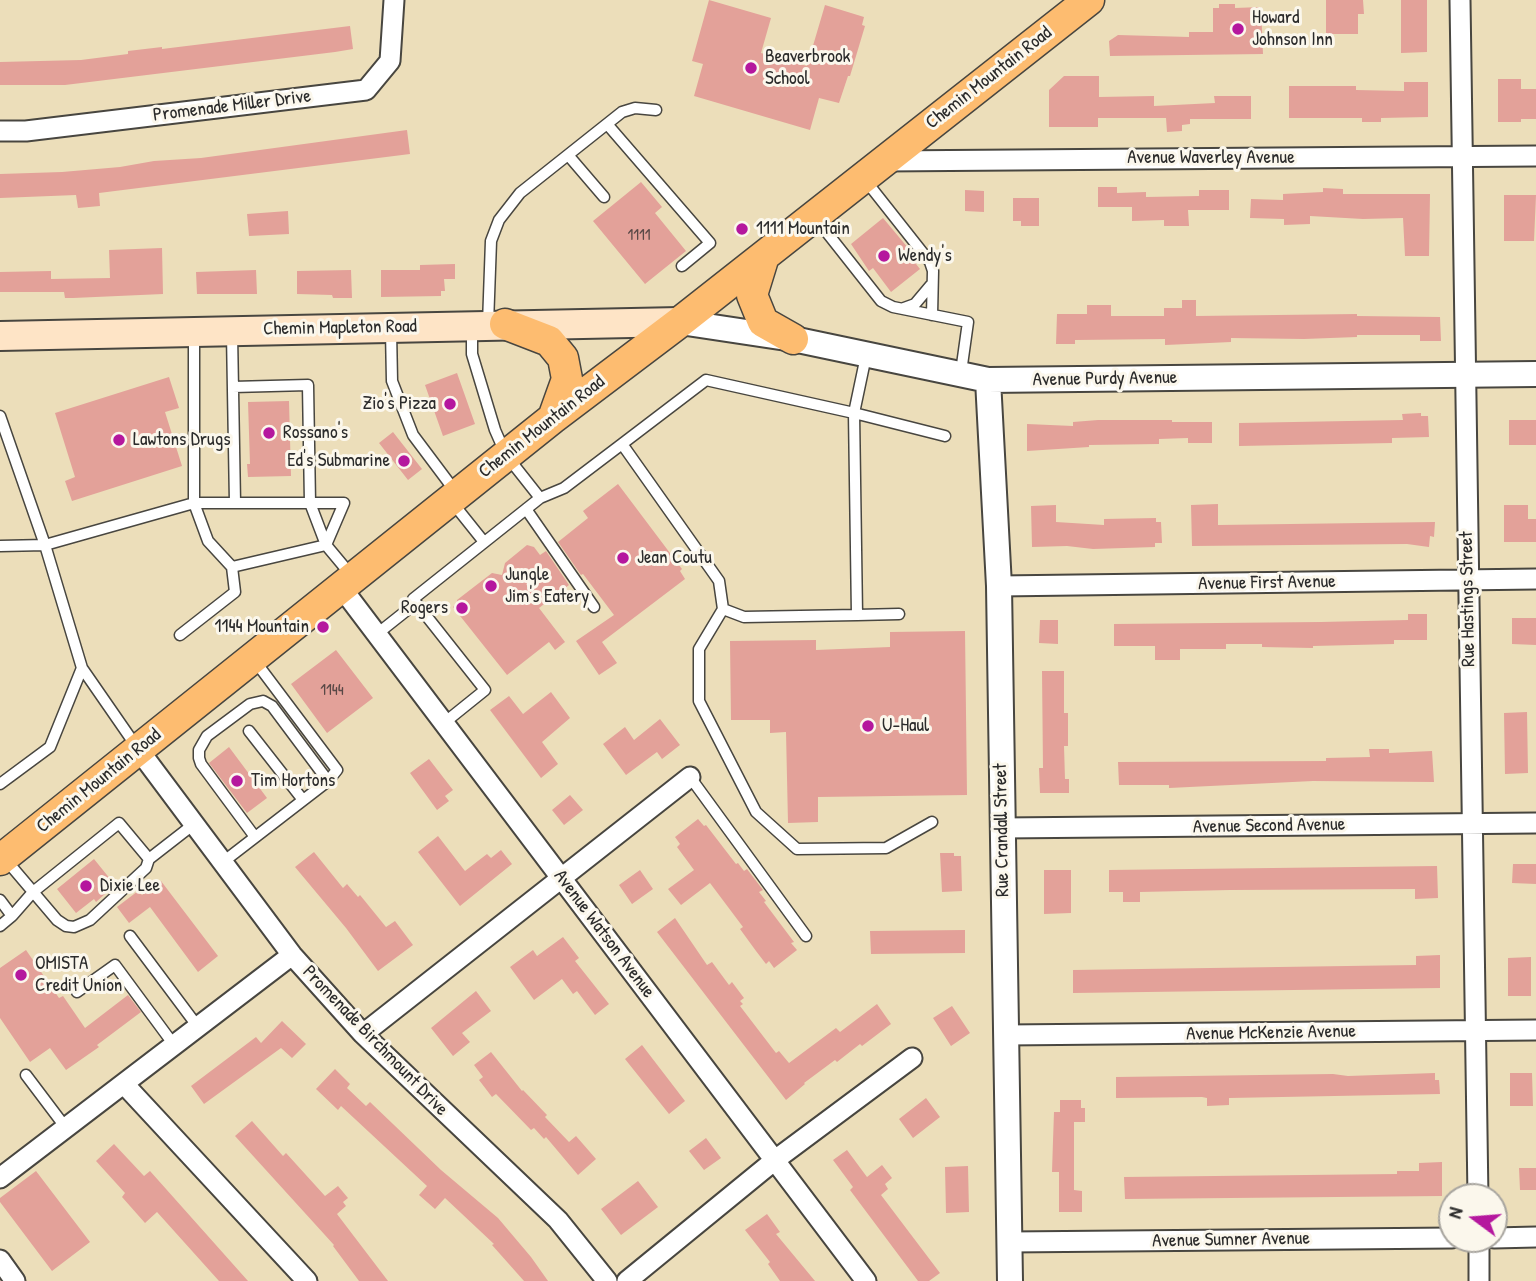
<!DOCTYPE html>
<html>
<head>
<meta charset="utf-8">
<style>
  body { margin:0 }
  #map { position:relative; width:1536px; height:1281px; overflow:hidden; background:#ecdeba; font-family:"Patrick Hand",sans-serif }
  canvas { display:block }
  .north { position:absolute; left:1438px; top:1183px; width:70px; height:70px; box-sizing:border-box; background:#fbf7ec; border:2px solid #a8a59f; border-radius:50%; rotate:286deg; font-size:19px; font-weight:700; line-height:28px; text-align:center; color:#2b2b2b }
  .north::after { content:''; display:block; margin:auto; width:24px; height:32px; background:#b5179e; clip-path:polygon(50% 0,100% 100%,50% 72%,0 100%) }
</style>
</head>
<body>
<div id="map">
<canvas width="1536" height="1281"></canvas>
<div class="north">N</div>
</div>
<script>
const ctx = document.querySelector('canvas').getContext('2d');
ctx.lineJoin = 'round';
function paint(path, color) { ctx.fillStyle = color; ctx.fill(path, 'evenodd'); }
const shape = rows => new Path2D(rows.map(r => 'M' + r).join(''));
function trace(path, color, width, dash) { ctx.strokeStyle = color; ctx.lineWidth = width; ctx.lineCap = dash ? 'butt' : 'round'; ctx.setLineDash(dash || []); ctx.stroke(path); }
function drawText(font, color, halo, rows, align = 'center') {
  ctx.font = font + ' "Patrick Hand",sans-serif'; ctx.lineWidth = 6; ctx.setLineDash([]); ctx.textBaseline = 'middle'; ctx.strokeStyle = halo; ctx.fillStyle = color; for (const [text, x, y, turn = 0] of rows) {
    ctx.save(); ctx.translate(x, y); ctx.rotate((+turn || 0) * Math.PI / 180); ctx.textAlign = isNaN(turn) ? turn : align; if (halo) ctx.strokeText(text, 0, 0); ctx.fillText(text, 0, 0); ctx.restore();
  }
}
const building = shape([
  [709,0,771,18,761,53,807,66,825,5,864,17,862,25,865,26,850,76,848,76,839,103,819,98,810,130,694,96,703,64,692,61],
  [1326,0,1363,0,1364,14,1358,14,1358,34,1326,34],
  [1401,0,1427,0,1427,52,1401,53],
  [1219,4,1235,4,1235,8,1261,7,1263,54,1110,56,1109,41,1118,35,1189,37,1189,32,1213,32,1213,8,1219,8],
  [350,26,353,49,335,52,65,85,0,85,0,62,81,60,128,54,128,51,162,47,162,49],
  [1064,76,1099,76,1099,97,1154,96,1154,106,1215,103,1214,96,1251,96,1251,119,1190,119,1190,124,1182,125,1182,131,1167,132,1166,118,1098,118,1098,127,1049,127,1049,90],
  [1498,79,1521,79,1521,89,1536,89,1536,119,1521,119,1521,122,1498,122],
  [1404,82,1428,82,1428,117,1381,118,1381,122,1362,122,1362,118,1289,118,1289,86,1356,86,1356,90,1404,91],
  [407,130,410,154,99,193,100,206,78,208,76,195,0,198,0,174,62,172,120,167,154,161,201,158],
  [641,182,662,207,655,213,686,251,645,284,593,221],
  [1098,187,1117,187,1117,193,1146,192,1146,197,1199,196,1199,190,1229,190,1229,210,1188,210,1189,226,1164,226,1164,220,1132,221,1132,207,1098,207],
  [1323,188,1343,189,1343,194,1430,194,1429,256,1405,256,1403,218,1363,219,1310,216,1310,224,1284,225,1284,219,1250,218,1251,199,1283,200,1283,194,1323,192],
  [965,190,984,191,984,212,965,211],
  [1504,195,1536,195,1534,241,1504,241],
  [1013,198,1039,198,1039,226,1021,226,1021,221,1013,221],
  [288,211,289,234,249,236,247,214],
  [883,218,919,261,916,264,920,269,891,292,873,268,869,271,851,244],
  [162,248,163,294,73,298,65,298,64,292,0,292,0,272,51,271,51,279,110,278,109,250],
  [455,264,455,279,444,279,445,291,441,291,441,296,381,297,381,270,420,270,420,265],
  [256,270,257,294,197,294,196,272],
  [351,270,352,298,333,298,332,295,297,294,297,271],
  [1182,300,1196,300,1196,316,1357,314,1357,316,1440,317,1441,341,1420,341,1420,335,1357,335,1357,337,1304,339,1231,338,1231,342,1188,344,1165,345,1165,339,1075,340,1075,344,1056,344,1057,314,1087,314,1087,305,1111,305,1111,316,1164,316,1164,308,1182,308],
  [457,373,475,424,443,436,425,385],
  [169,377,179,408,165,412,182,466,72,501,65,481,75,477,55,413],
  [289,401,291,476,248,477,247,464,250,464,248,402],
  [1421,413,1421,416,1428,416,1429,437,1392,438,1392,443,1239,446,1239,423,1403,420,1402,414],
  [1098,420,1172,420,1172,422,1212,422,1212,443,1188,443,1188,438,1159,439,1159,444,1089,445,1089,447,1027,451,1027,424,1073,426,1073,422],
  [1509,420,1536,420,1536,445,1509,445],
  [393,432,422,469,408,480,379,443],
  [618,484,682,569,680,571,685,579,602,642,617,663,599,675,576,641,614,615,583,574,581,575,558,542,588,518,583,511],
  [1218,504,1218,525,1435,522,1434,537,1430,536,1429,547,1407,544,1192,546,1191,505],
  [1056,505,1056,522,1104,525,1104,519,1156,518,1156,522,1161,522,1162,543,1155,543,1155,547,1093,549,1067,546,1032,547,1031,506],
  [1504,505,1528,505,1528,519,1536,519,1536,542,1504,542],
  [527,545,534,547,540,555,546,551,569,585,539,608,565,642,555,650,549,642,507,675,453,607,458,603,457,600,492,573,502,575,505,563],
  [1408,614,1427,614,1427,640,1394,640,1394,644,1313,646,1313,648,1262,647,1262,644,1226,644,1226,649,1180,649,1180,660,1155,660,1155,646,1114,646,1114,624,1321,622,1408,620],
  [1512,618,1536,618,1536,645,1512,644],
  [1040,620,1058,620,1058,644,1039,643],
  [965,631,967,795,818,797,818,822,788,823,786,732,770,733,770,720,731,720,730,641,816,640,816,650,890,647,890,632],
  [336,650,373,698,327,733,291,684],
  [1042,671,1064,671,1064,713,1068,713,1068,746,1064,746,1065,779,1069,779,1069,793,1040,793,1039,768,1043,768],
  [551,692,570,718,542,742,558,764,541,778,490,710,509,696,523,714],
  [1527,712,1528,773,1505,774,1504,713],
  [660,719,680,745,662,759,657,752,626,775,603,744,625,727,634,740],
  [229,747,267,798,247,813,209,763],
  [1369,749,1389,749,1389,753,1432,751,1434,782,1313,781,1169,788,1169,785,1119,785,1118,762,1326,761,1326,758,1370,757],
  [429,759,453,790,445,796,449,801,437,810,410,773],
  [570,795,583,810,564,825,552,810],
  [698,819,704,826,706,825,736,864,738,863,744,871,747,869,763,890,759,892,766,901,764,902,794,942,791,943,797,950,774,968,769,961,766,964,756,951,740,929,743,927,710,883,681,905,668,889,694,870,677,847,680,844,675,837],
  [438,836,465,871,487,854,491,858,501,850,512,864,460,906,418,852],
  [314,852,343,888,347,884,358,897,360,895,386,927,395,921,413,945,378,971,346,928,295,867],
  [940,853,954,853,954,856,961,856,962,891,942,892],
  [94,859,115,885,96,902,94,899,76,913,57,889],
  [1513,864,1536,864,1536,884,1512,883],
  [1437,866,1438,898,1415,899,1415,889,1230,890,1140,892,1140,902,1123,902,1123,892,1109,892,1109,870],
  [640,870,653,889,632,904,619,885],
  [1044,870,1071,870,1071,913,1044,914],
  [161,881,218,956,198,972,150,907,129,923,117,907,138,891,142,895],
  [675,918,707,965,712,962,729,985,732,982,744,998,740,1001,743,1004,740,1006,776,1053,779,1051,789,1063,836,1028,840,1032,877,1004,891,1024,862,1046,860,1044,837,1062,835,1060,804,1083,805,1084,786,1100,657,932],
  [965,930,965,953,871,954,870,931],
  [563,937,579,958,575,961,609,1004,595,1015,577,991,573,994,562,979,534,1000,510,967,533,950,537,956],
  [26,950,59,998,63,996,85,1028,128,995,141,1012,97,1045,99,1047,66,1070,50,1048,30,1062,0,1018,0,968],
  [1440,955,1440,988,1073,993,1073,970,1416,965,1416,956],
  [1531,957,1531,996,1508,996,1508,958],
  [476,991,491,1011,462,1033,470,1042,453,1056,431,1028],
  [952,1006,970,1033,951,1046,933,1018],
  [282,1021,306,1044,292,1058,281,1048,204,1104,191,1086,256,1037,261,1043],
  [642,1045,685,1101,669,1114,625,1059],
  [491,1052,522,1091,523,1090,547,1115,545,1117,569,1142,576,1136,596,1159,578,1175,546,1137,544,1139,534,1128,531,1130,496,1094,492,1097,479,1080,483,1077,474,1065],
  [335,1069,350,1084,347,1088,366,1106,370,1102,441,1170,498,1218,531,1257,548,1281,524,1281,492,1245,494,1244,445,1198,435,1209,419,1195,427,1186,341,1106,338,1110,316,1089],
  [1435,1073,1435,1080,1439,1080,1440,1094,1229,1098,1229,1105,1207,1106,1207,1098,1202,1097,1116,1098,1116,1077,1333,1074,1348,1076],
  [1510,1073,1532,1073,1533,1106,1510,1106],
  [926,1098,940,1117,913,1138,899,1119],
  [1060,1100,1081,1100,1081,1108,1085,1108,1085,1122,1074,1122,1074,1190,1082,1191,1082,1212,1059,1212,1059,1172,1052,1172,1053,1141,1054,1112,1060,1112],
  [252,1121,283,1156,286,1153,325,1196,338,1186,348,1198,343,1202,346,1206,337,1214,388,1281,359,1281,333,1246,334,1245,235,1136],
  [706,1138,721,1158,704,1170,689,1151],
  [114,1144,144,1176,150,1171,248,1281,219,1281,157,1212,145,1223,122,1197,125,1193,96,1161],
  [847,1150,867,1177,882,1165,892,1178,885,1184,888,1189,881,1195,940,1273,929,1281,918,1281,850,1190,853,1187,833,1160],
  [1442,1162,1442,1196,1125,1199,1124,1177,1397,1174,1397,1171,1419,1171,1419,1163],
  [968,1166,969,1212,946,1213,945,1167],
  [1519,1168,1536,1168,1536,1190,1520,1190],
  [36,1171,90,1242,52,1271,0,1202,0,1198],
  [638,1181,658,1207,621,1235,601,1209],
  [767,1214,780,1232,776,1234,815,1281,780,1281,768,1264,770,1262,745,1230]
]);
const service = shape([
  [607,124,710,243,682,266],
  [568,155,604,197],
  [866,181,930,262,933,271,932,315],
  [817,220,881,301,893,307,968,322,961,372],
  [904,308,915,304,931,285],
  [488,324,491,241,499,220,520,193,622,112,635,108,656,110],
  [391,331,392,381,413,435,455,491],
  [194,334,194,503,235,503],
  [232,334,235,503,310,503,308,385,233,387],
  [866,356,854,413,857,615,744,617,723,609,719,581,622,444,706,380,854,413,945,436],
  [0,416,45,545,82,668,136,746],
  [540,498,564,488,622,444],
  [452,502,484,542],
  [310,503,344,503,326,545,310,503],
  [526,509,594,607],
  [0,546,45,545,194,503,208,541,232,567,326,545,351,575],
  [723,609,699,649,699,701,756,812,797,849,886,848,932,822],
  [857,615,899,614],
  [377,634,416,603],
  [180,635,235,592,232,567],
  [444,723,485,690,413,599,540,498,506,455,495,430,472,354,472,329],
  [249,731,303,800],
  [690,777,806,936],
  [0,784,50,747,82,668],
  [255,837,201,764,199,758,199,750,207,736,250,704,263,701,272,706,328,781],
  [6,860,57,920,66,926,74,927,90,920,146,868,149,859],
  [223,862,328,781,337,770,255,661],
  [0,900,12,916,0,926],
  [12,916,33,892,119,823,149,859,194,824],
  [130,936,198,1027],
  [77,992,115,965,174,1045],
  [26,1075,66,1128]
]);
const minor = shape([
  [1460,0,1478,1197],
  [0,131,26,131,366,90,390,61,394,0],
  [885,161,1536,156],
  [999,586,1536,579],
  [341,587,866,1281],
  [138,749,292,955,363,1034,558,1220,607,1281],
  [1002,828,1536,823],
  [363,1034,690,777],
  [1006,1035,1536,1030],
  [124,1084,307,1281],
  [0,1178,292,955],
  [1494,1238,1536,1237],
  [1479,1239,1479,1281],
  [1010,1242,1452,1238],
  [0,1260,15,1281],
  [627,1281,775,1160,912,1058]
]);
const tertiary = shape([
  [680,322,793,339,988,380,1536,374],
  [988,380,999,586,1010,1281]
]);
const secondary = shape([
  [0,336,680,322]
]);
const primary = shape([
  [764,256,752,295,763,322,793,339],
  [505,324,549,341,563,358,567,379,553,418],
  [0,860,553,418,680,322,1089,0]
]);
const markers = [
  [1238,29,7,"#b5179e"],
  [751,68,7,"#b5179e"],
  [742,229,7,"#b5179e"],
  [884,256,7,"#b5179e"],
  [450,404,7,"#b5179e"],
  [269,433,7,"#b5179e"],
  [119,440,7,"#b5179e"],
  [404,461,7,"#b5179e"],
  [623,558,7,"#b5179e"],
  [491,586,7,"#b5179e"],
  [462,608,7,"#b5179e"],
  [323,627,7,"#b5179e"],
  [868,726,7,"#b5179e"],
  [237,781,7,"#b5179e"],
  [86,886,7,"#b5179e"],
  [21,975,7,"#b5179e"]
];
const numberNames = [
  ["1111",639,236],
  ["1144",332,691]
];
const poiNames = [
  ["Howard",1252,18],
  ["Johnson Inn",1252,40],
  ["Beaverbrook",765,57],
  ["School",765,79],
  ["1111 Mountain",756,229],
  ["Wendy's",898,256],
  ["Zio's Pizza",436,404,"right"],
  ["Rossano's",283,433],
  ["Lawtons Drugs",133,440],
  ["Ed's Submarine",390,461,"right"],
  ["Jean Coutu",637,558],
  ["Jungle",505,575],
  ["Jim's Eatery",505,597],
  ["Rogers",448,608,"right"],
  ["1144 Mountain",309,627,"right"],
  ["U-Haul",882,726],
  ["Tim Hortons",251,781],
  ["Dixie Lee",100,886],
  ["OMISTA",35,964],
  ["Credit Union",35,986]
];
const streetNames = [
  ["Chemin Mountain Road",989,78,-38],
  ["Promenade Miller Drive",232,106,-7],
  ["Avenue Waverley Avenue",1211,158],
  ["Chemin Mapleton Road",340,328,-1],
  ["Avenue Purdy Avenue",1105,379,-1],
  ["Chemin Mountain Road",542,427,-38],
  ["Avenue First Avenue",1267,583,-1],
  ["Rue Hastings Street",1468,599,-91],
  ["Chemin Mountain Road",99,781,-39],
  ["Avenue Second Avenue",1269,826,-1],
  ["Rue Crandall Street",1002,830,-91],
  ["Avenue Watson Avenue",604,934,53],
  ["Avenue McKenzie Avenue",1271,1033,-1],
  ["Promenade Birchmount Drive",375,1041,46],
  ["Avenue Sumner Avenue",1231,1240,-1]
];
paint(building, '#e3a199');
trace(service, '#484640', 13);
trace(minor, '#484640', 23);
trace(tertiary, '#484640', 28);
trace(secondary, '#484640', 32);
trace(primary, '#484640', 33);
trace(service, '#fff', 10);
trace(minor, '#fff', 19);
trace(tertiary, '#fff', 24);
trace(secondary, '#fee4c6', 28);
trace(primary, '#fdbc70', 30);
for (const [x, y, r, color] of markers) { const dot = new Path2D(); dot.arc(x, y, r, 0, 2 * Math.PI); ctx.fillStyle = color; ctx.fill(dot); trace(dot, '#fbf7ec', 2.5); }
drawText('16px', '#594846', null, numberNames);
drawText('19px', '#2b2b2b', '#fbf7ec', poiNames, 'left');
drawText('19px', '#2b2b2b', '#fbf7ec', streetNames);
</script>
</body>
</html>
